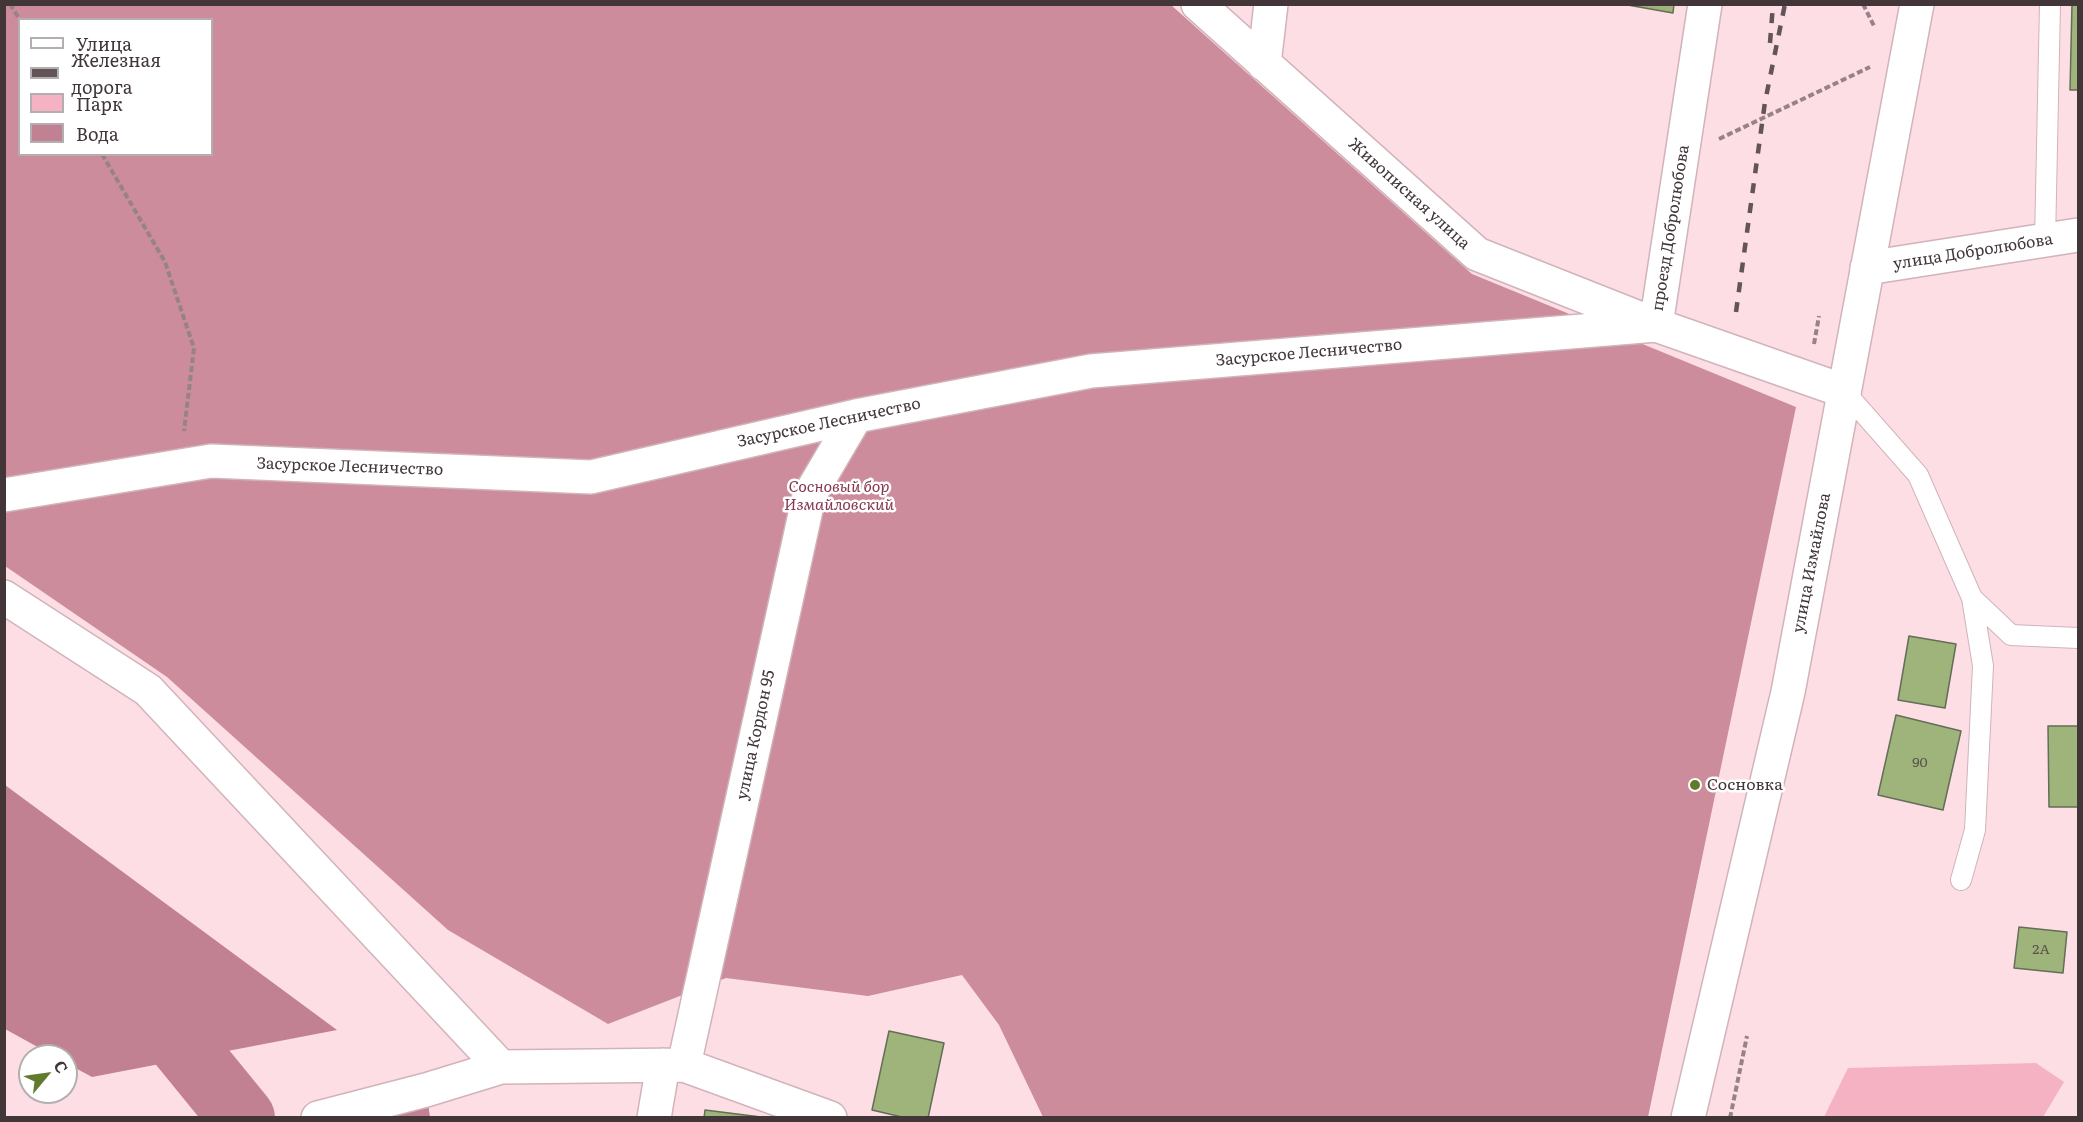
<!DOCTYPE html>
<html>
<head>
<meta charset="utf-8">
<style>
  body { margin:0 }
  #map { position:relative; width:2083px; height:1122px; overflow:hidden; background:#fddee5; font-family:Literata,serif }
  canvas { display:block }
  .frame { position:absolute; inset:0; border:6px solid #423639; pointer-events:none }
  .legend { position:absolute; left:18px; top:18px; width:195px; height:138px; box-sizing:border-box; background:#fff; border:2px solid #b3afb0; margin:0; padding:8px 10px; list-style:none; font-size:18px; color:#423639 }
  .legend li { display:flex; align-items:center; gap:12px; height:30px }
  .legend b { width:30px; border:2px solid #b3afb0 }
  .north { position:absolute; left:18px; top:1044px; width:60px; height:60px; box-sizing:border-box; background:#fff; border:2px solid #b3afb0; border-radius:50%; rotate:61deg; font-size:16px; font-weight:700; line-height:24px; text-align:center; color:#423639 }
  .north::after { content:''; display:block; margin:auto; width:21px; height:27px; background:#617a2c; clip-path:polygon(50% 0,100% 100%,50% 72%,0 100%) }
</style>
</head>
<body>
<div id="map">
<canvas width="2083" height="1122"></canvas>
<div class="frame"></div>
<ul class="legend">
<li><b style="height:8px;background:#fff"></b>Улица</li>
<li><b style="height:8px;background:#635458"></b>Железная дорога</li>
<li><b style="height:16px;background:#f5b2c2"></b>Парк</li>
<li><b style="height:16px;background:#c18192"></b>Вода</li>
</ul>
<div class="north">С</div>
</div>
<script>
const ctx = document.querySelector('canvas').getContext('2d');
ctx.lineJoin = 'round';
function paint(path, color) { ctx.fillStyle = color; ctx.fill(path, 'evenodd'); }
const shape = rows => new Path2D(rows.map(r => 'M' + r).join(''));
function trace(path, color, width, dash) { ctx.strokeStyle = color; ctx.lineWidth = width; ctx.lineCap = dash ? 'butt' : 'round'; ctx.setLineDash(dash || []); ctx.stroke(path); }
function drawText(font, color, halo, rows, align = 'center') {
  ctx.font = font + ' Literata,serif'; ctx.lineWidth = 5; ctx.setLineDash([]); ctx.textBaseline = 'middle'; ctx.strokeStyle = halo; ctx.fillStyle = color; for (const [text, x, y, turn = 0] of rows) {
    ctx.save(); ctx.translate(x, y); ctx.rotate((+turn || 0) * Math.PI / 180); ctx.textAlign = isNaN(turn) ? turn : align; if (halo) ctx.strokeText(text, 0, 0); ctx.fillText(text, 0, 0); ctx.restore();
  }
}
const green = shape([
  [2036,1063,2064,1082,2043,1117,1824,1117,1848,1068]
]);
const forest = shape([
  [4,5,1171,5,1472,274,1796,407,1648,1117,1043,1117,999,1025,962,975,868,996,726,978,608,1024,448,930,167,677,5,566],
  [20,20,212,20,212,154,20,154]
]);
const water = shape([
  [5,785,337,1030,92,1077,66,1063,66,1056,54,1056,5,1029],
  [426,1090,430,1117,318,1118]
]);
const river = shape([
  [4,870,118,966,242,1118]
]);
const building = shape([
  [1622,4,1674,4,1673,13,1622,4],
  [2072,4,2078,4,2078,90,2070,90,2072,4],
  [1909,636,1956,644,1945,708,1898,700,1909,636],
  [1896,715,1961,731,1943,810,1878,795,1896,715],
  [2048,726,2078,726,2078,807,2049,807,2048,726],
  [2019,927,2067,932,2063,973,2014,968,2019,927],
  [889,1031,944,1043,928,1118,906,1118,872,1110,889,1031],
  [705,1110,761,1117,761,1118,704,1118,705,1110]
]);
const path = shape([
  [10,4,20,20],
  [1863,4,1875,28],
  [1719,139,1870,67],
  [102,154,165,262,194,348,184,431],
  [1814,344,1819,316],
  [1730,1118,1747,1036]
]);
const lane = shape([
  [2045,241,2050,4],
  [1844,391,1918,475,1972,598,2011,635,2078,638],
  [1961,880,1975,830,1983,666,1972,598]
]);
const street = shape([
  [1198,4,1477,254,1649,322],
  [1705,4,1656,325,1844,391],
  [1264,64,1271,4],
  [1867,268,2078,235],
  [4,495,211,461,591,477,856,416,1091,371,1656,325],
  [4,597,148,690,501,1067],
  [684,1065,830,1118],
  [318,1118,426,1090,501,1067,684,1065,809,496,856,416],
  [654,1118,663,1065]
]);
const secondary = shape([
  [1688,1118,1788,692,1917,4]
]);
const rail = shape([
  [1770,43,1773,4],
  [1736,312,1765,102,1785,4]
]);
const markers = [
  [1695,785,6,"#617a2c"]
];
const numberNames = [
  ["90",1920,763],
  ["2А",2041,950]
];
const streetNames = [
  ["Живописная улица",1409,194,42],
  ["проезд Добролюбова",1671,228,-81],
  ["улица Добролюбова",1973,252,-9],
  ["Засурское Лесничество",1309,353,-5],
  ["Засурское Лесничество",829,423,-12],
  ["Засурское Лесничество",350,467,2],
  ["улица Измайлова",1812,563,-79],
  ["улица Кордон 95",756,735,-78]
];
const parkNames = [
  ["Сосновый бор",839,487],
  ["Измайловский",839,505]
];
const poiNames = [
  ["Сосновка",1707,785]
];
paint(green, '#f5b2c2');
paint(forest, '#cc8c9c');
paint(water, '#c18192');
trace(river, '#c18192', 66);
paint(building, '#9fb47b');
trace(building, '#646d56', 1.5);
trace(lane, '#d1b3ba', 22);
trace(street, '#d1b3ba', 36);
trace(secondary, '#d1b3ba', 36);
trace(path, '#978287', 4, [6, 3]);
trace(lane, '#fff', 20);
trace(street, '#fff', 33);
trace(secondary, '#fff', 33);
trace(rail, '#635458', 4.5, [10, 10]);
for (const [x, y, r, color] of markers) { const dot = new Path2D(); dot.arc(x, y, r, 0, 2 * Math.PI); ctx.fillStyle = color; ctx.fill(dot); trace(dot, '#fff', 2); }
drawText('14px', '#59564a', null, numberNames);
drawText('16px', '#423639', '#fff', streetNames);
drawText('italic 16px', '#873951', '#fff', parkNames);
drawText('16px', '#423639', '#fff', poiNames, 'left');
</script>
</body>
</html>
